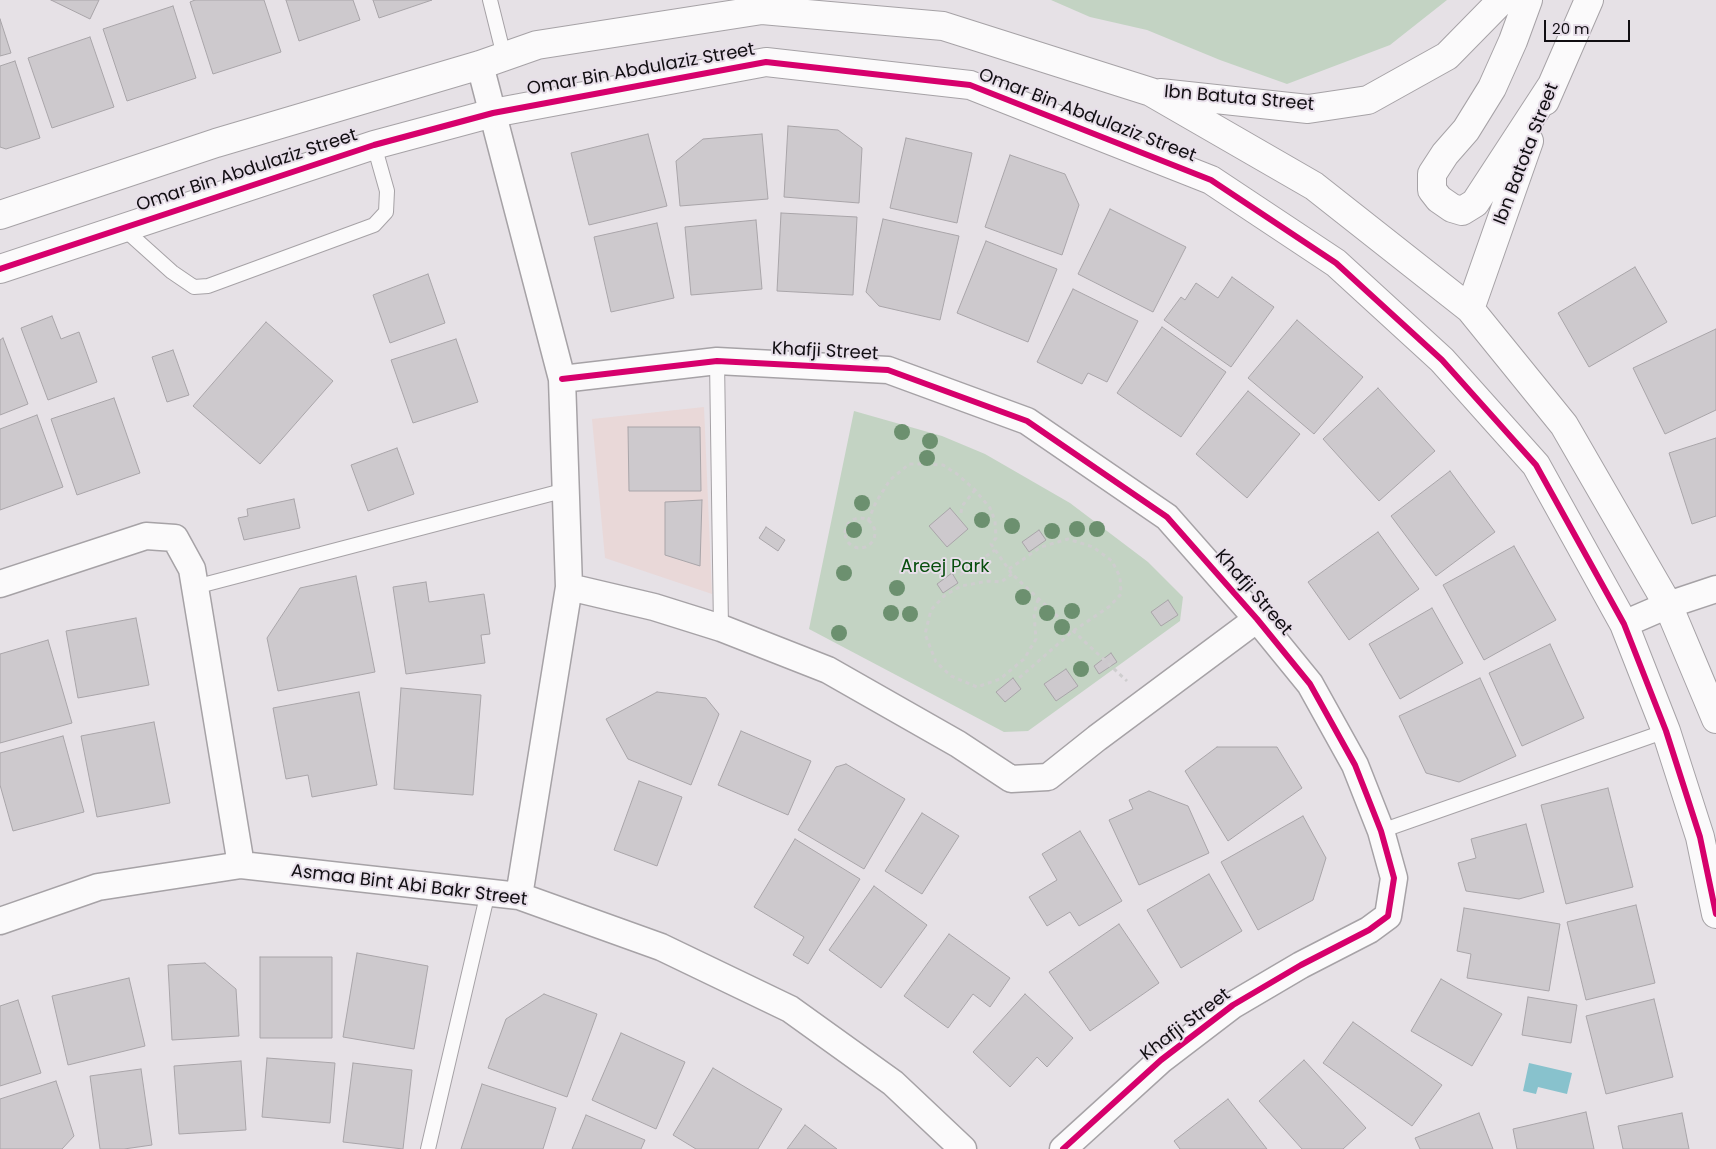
<!DOCTYPE html>
<html>
<head>
<meta charset="utf-8">
<style>
  body { margin:0 }
  #map { position:relative; width:1716px; height:1149px; overflow:hidden; background:#e6e1e6; font-family:Poppins,sans-serif }
  canvas { display:block }
  .scale { position:absolute; left:1544px; top:20px; width:86px; height:22px; box-sizing:border-box; border:2px solid #110e12; border-top:0; padding-left:6px; font-size:15px; line-height:18px; white-space:nowrap; color:#110e12; -webkit-text-stroke:4px #e7dee9; paint-order:stroke }
</style>
</head>
<body>
<div id="map">
<canvas width="1716" height="1149"></canvas>
<div class="scale">20 m</div>
</div>
<script>
const ctx = document.querySelector('canvas').getContext('2d');
ctx.lineJoin = 'round';
function paint(path, color) { ctx.fillStyle = color; ctx.fill(path, 'evenodd'); }
const shape = rows => new Path2D(rows.map(r => 'M' + r).join(''));
function trace(path, color, width, dash) { ctx.strokeStyle = color; ctx.lineWidth = width; ctx.lineCap = dash ? 'butt' : 'round'; ctx.setLineDash(dash || []); ctx.stroke(path); }
function drawText(font, color, halo, rows, align = 'center') {
  ctx.font = font + ' Poppins,sans-serif'; ctx.lineWidth = 4; ctx.setLineDash([]); ctx.textBaseline = 'middle'; ctx.strokeStyle = halo; ctx.fillStyle = color; for (const [text, x, y, turn = 0] of rows) {
    ctx.save(); ctx.translate(x, y); ctx.rotate((+turn || 0) * Math.PI / 180); ctx.textAlign = isNaN(turn) ? turn : align; if (halo) ctx.strokeText(text, 0, 0); ctx.fillText(text, 0, 0); ctx.restore();
  }
}
const commercial = shape([
  [704,407,712,594,605,558,592,419]
]);
const green = shape([
  [1051,0,1447,0,1390,45,1287,84,1220,60,1147,30,1090,17],
  [854,411,942,436,985,454,1070,503,1148,562,1183,597,1180,621,1028,731,1004,732,809,629]
]);
const water = shape([
  [1529,1063,1572,1073,1567,1094,1538,1087,1536,1094,1523,1091]
]);
const building = shape([
  [51,0,99,0,90,19,51,0],
  [195,0,264,0,281,52,213,74,190,2,195,0],
  [286,0,353,0,360,20,299,41,286,0],
  [373,0,432,0,379,18,373,0],
  [173,6,196,78,127,101,103,29,173,6],
  [0,19,11,53,0,56,0,19],
  [90,37,114,107,52,128,28,58,90,37],
  [15,61,40,138,6,149,0,147,0,66,15,61],
  [788,126,838,130,862,148,859,203,784,197,788,126],
  [648,134,667,206,589,225,571,153,648,134],
  [762,134,768,199,680,206,676,161,703,139,762,134],
  [906,138,972,153,957,223,890,208,906,138],
  [1010,155,1065,174,1079,205,1062,255,985,227,1010,155],
  [1110,209,1186,247,1153,312,1078,274,1110,209],
  [781,213,857,217,853,295,777,291,781,213],
  [883,219,959,236,940,320,879,306,866,292,883,219],
  [756,220,762,289,691,295,685,227,756,220],
  [657,223,674,298,611,312,594,237,657,223],
  [986,241,1057,269,1028,342,957,313,986,241],
  [1635,267,1667,322,1589,367,1558,313,1635,267],
  [428,274,445,323,390,343,373,295,428,274],
  [1232,277,1274,307,1231,367,1164,320,1181,297,1185,300,1196,283,1218,298,1232,277],
  [1073,289,1138,321,1107,382,1088,373,1082,384,1037,362,1073,289],
  [52,316,61,339,79,332,97,382,48,400,21,328,52,316],
  [1297,320,1363,377,1314,434,1248,378,1297,320],
  [266,322,333,381,260,464,193,406,266,322],
  [1162,327,1226,372,1181,437,1117,393,1162,327],
  [1716,329,1716,410,1665,434,1633,368,1716,329],
  [3,338,28,404,0,415,0,340,3,338],
  [456,339,478,402,413,423,391,360,456,339],
  [173,350,189,395,167,402,152,357,173,350],
  [1378,388,1435,451,1379,501,1323,439,1378,388],
  [1248,391,1300,434,1247,498,1196,454,1248,391],
  [114,398,140,473,77,495,51,419,114,398],
  [37,415,63,487,0,510,0,429,37,415],
  [628,427,700,427,701,491,629,491,628,427],
  [1716,438,1716,516,1692,524,1669,453,1716,438],
  [397,448,414,494,368,511,351,465,397,448],
  [1450,471,1495,532,1436,576,1391,516,1450,471],
  [294,499,300,528,244,540,238,518,248,516,247,509,294,499],
  [702,500,700,566,665,555,665,502,702,500],
  [950,508,968,529,947,547,929,526,950,508],
  [766,527,785,540,778,551,759,538,766,527],
  [1039,530,1046,540,1029,552,1022,542,1039,530],
  [1378,532,1419,589,1349,640,1308,582,1378,532],
  [1514,546,1556,620,1484,660,1443,585,1514,546],
  [952,573,958,583,943,593,937,584,952,573],
  [356,576,375,672,278,691,267,638,300,588,356,576],
  [426,582,429,602,484,594,490,634,481,635,485,663,406,674,393,587,426,582],
  [1168,600,1178,615,1161,626,1151,612,1168,600],
  [1432,608,1463,663,1400,699,1369,644,1432,608],
  [136,618,149,685,78,698,66,631,136,618],
  [48,640,72,723,0,743,0,654,48,640],
  [1550,644,1584,718,1522,746,1489,673,1550,644],
  [1111,653,1117,662,1099,674,1094,666,1111,653],
  [1066,669,1078,686,1056,701,1044,684,1066,669],
  [1013,678,1021,689,1005,702,996,692,1013,678],
  [1480,678,1516,756,1459,782,1426,773,1399,716,1480,678],
  [401,688,481,695,473,795,394,789,401,688],
  [359,692,377,785,312,797,308,775,286,779,273,708,359,692],
  [657,692,706,698,719,714,691,785,628,759,606,719,657,692],
  [154,722,170,803,97,817,81,736,154,722],
  [741,731,811,761,788,815,718,785,741,731],
  [63,736,84,812,13,831,0,785,0,753,63,736],
  [1217,747,1277,747,1302,788,1228,841,1185,771,1217,747],
  [846,764,905,799,864,869,798,830,836,767,846,764],
  [639,781,682,797,657,866,614,850,639,781],
  [1608,788,1633,887,1566,904,1541,805,1608,788],
  [1149,791,1188,806,1209,853,1139,885,1109,820,1133,809,1129,800,1149,791],
  [922,813,959,836,922,894,885,871,922,813],
  [1303,816,1326,858,1313,900,1258,930,1221,862,1303,816],
  [1526,824,1544,892,1519,899,1466,891,1458,863,1476,858,1471,839,1526,824],
  [1080,831,1122,901,1079,926,1070,912,1047,926,1029,897,1057,880,1042,854,1080,831],
  [795,839,860,879,808,964,793,955,804,937,754,907,795,839],
  [1209,874,1242,931,1181,968,1147,910,1209,874],
  [874,886,927,925,881,988,829,950,874,886],
  [1636,905,1655,983,1586,1000,1567,922,1636,905],
  [1464,908,1560,924,1549,991,1467,978,1471,954,1457,951,1464,908],
  [1119,924,1159,983,1090,1031,1049,972,1119,924],
  [949,934,1010,978,990,1007,973,994,948,1028,904,996,949,934],
  [357,953,428,966,414,1049,343,1037,357,953],
  [260,957,332,957,332,1038,260,1038,260,957],
  [205,963,236,989,239,1036,172,1040,168,965,205,963],
  [129,978,145,1046,68,1065,52,996,129,978],
  [1441,979,1502,1014,1472,1066,1411,1031,1441,979],
  [544,994,597,1014,567,1097,488,1068,506,1019,544,994],
  [1025,994,1073,1038,1047,1067,1037,1057,1010,1087,973,1052,1025,994],
  [1528,997,1577,1005,1571,1043,1522,1035,1528,997],
  [1654,999,1673,1077,1606,1094,1586,1016,1654,999],
  [18,1000,41,1073,0,1086,0,1006,18,1000],
  [1353,1022,1442,1085,1412,1126,1323,1063,1353,1022],
  [621,1033,685,1062,656,1129,592,1100,621,1033],
  [267,1058,335,1063,330,1123,262,1117,267,1058],
  [1304,1060,1366,1128,1343,1149,1302,1149,1259,1101,1304,1060],
  [241,1061,246,1130,179,1134,174,1066,241,1061],
  [353,1063,412,1070,403,1149,343,1142,353,1063],
  [713,1068,782,1109,758,1149,696,1149,673,1135,713,1068],
  [141,1069,152,1145,124,1149,100,1149,90,1076,141,1069],
  [56,1081,74,1136,62,1149,0,1149,0,1099,56,1081],
  [482,1084,556,1108,543,1149,461,1149,482,1084],
  [1228,1099,1267,1149,1180,1149,1174,1141,1228,1099],
  [1586,1112,1594,1149,1517,1149,1513,1129,1586,1112],
  [1479,1113,1493,1149,1420,1149,1415,1138,1479,1113],
  [1682,1113,1689,1149,1623,1149,1618,1126,1682,1113],
  [586,1115,645,1140,641,1149,572,1149,586,1115],
  [805,1125,837,1149,787,1149,805,1125]
]);
const path = shape([
  [961,513,962,506,975,490],
  '845 533a15 15 0 1 1 30 0a15 15 0 1 1-30 0Z',
  [868,521,876,502,890,480,909,464,926,464,943,465,957,474,975,490,990,508,995,521,996,538,991,544,1012,574,1127,681],
  [1009,569,1041,547,1068,539,1093,547,1112,561,1120,577,1121,594,1110,606,1073,631,1019,678],
  [1012,574,1001,582,988,581,961,586,944,596,931,610,925,634,936,662,951,676,977,687,1000,679,1024,659,1036,639,1034,614,1038,599],
  [960,575,995,550]
]);
const service = shape([
  [490,0,504,56],
  [123,228,172,272,194,287,208,286,374,225,386,212,387,191,374,145],
  [717,361,721,628],
  [195,587,566,490],
  [1381,831,1666,731],
  [428,1149,488,892]
]);
const minor = shape([
  [480,65,562,379,569,587,519,896],
  [562,379,717,361,888,370,1027,421,1167,517,1257,619,1310,684,1355,765,1381,831,1394,878,1388,916,1369,930,1301,965,1233,1005,1161,1060,1063,1149],
  [0,584,146,536,175,538,192,569,241,865],
  [569,587,654,607,721,628,828,670,958,744,1011,779,1048,777,1097,738,1257,619],
  [1624,624,1668,605,1716,589],
  [0,921,98,887,241,865,519,896,661,947,790,1009,893,1083,963,1149]
]);
const tertiary = shape([
  [1528,0,1513,41,1492,88,1466,130,1445,154,1432,174,1432,190,1439,199,1452,208,1462,211,1475,203,1552,85],
  [1160,93,1308,109,1368,100,1447,56,1502,0],
  [1545,101,1589,0],
  [0,215,216,143,480,65,537,45,762,10,943,26,1151,92,1314,186,1470,309,1564,425,1668,605,1716,719],
  [0,269,374,145,493,113,766,62,970,85,1211,180,1336,263,1442,360,1536,465,1624,624,1666,731,1700,837,1716,914],
  [1470,309,1529,141]
]);
const cycleway = shape([
  [0,269,374,145,493,113,766,62,970,85,1211,180,1336,263,1442,360,1536,465,1624,624,1666,731,1700,837,1716,914],
  [562,379,717,361,888,370,1027,421,1167,517,1257,619,1310,684,1355,765,1381,831,1394,878,1388,916,1369,930,1301,965,1233,1005,1161,1060,1063,1149]
]);
const trees = [
  [902,432],
  [930,441],
  [927,458],
  [862,503],
  [982,520],
  [1012,526],
  [1077,529],
  [1097,529],
  [854,530],
  [1052,531],
  [844,573],
  [897,588],
  [1023,597],
  [1072,611],
  [891,613],
  [1047,613],
  [910,614],
  [1062,627],
  [839,633],
  [1081,669]
];
const streetNames = [
  ["Omar Bin Abdulaziz Street",641,70,-10],
  ["Ibn Batuta Street",1239,99,5],
  ["Omar Bin Abdulaziz Street",1087,116,21],
  ["Ibn Batota Street",1527,154,-69],
  ["Omar Bin Abdulaziz Street",247,171,-18],
  ["Khafji Street",825,352,3],
  ["Khafji Street",1253,593,49],
  ["Asmaa Bint Abi Bakr Street",409,886,7],
  ["Khafji Street",1186,1025,-37]
];
const parkNames = [
  ["Areej Park",945,567]
];
paint(commercial, '#e9d8d8');
paint(green, '#c3d3c3');
paint(water, '#88c2cd');
paint(building, '#cdc9cd');
trace(building, '#a9a5a9', 1);
trace(service, '#a6a2a6', 16);
trace(minor, '#a6a2a6', 29);
trace(tertiary, '#a6a2a6', 30);
trace(path, '#cecdce', 3, [4, 4]);
trace(service, '#fbfafb', 14);
trace(minor, '#fbfafb', 26);
trace(tertiary, '#fbfafb', 28);
trace(cycleway, '#d6006c', 6);
ctx.fillStyle = '#6c906f';
for (const [x, y] of trees) { ctx.beginPath(); ctx.arc(x, y, 8, 0, 2 * Math.PI); ctx.fill(); }
drawText('18px', '#110e12', '#e7dee9', streetNames);
drawText('18px', '#084e0e', '#e7dee9', parkNames);
</script>
</body>
</html>
